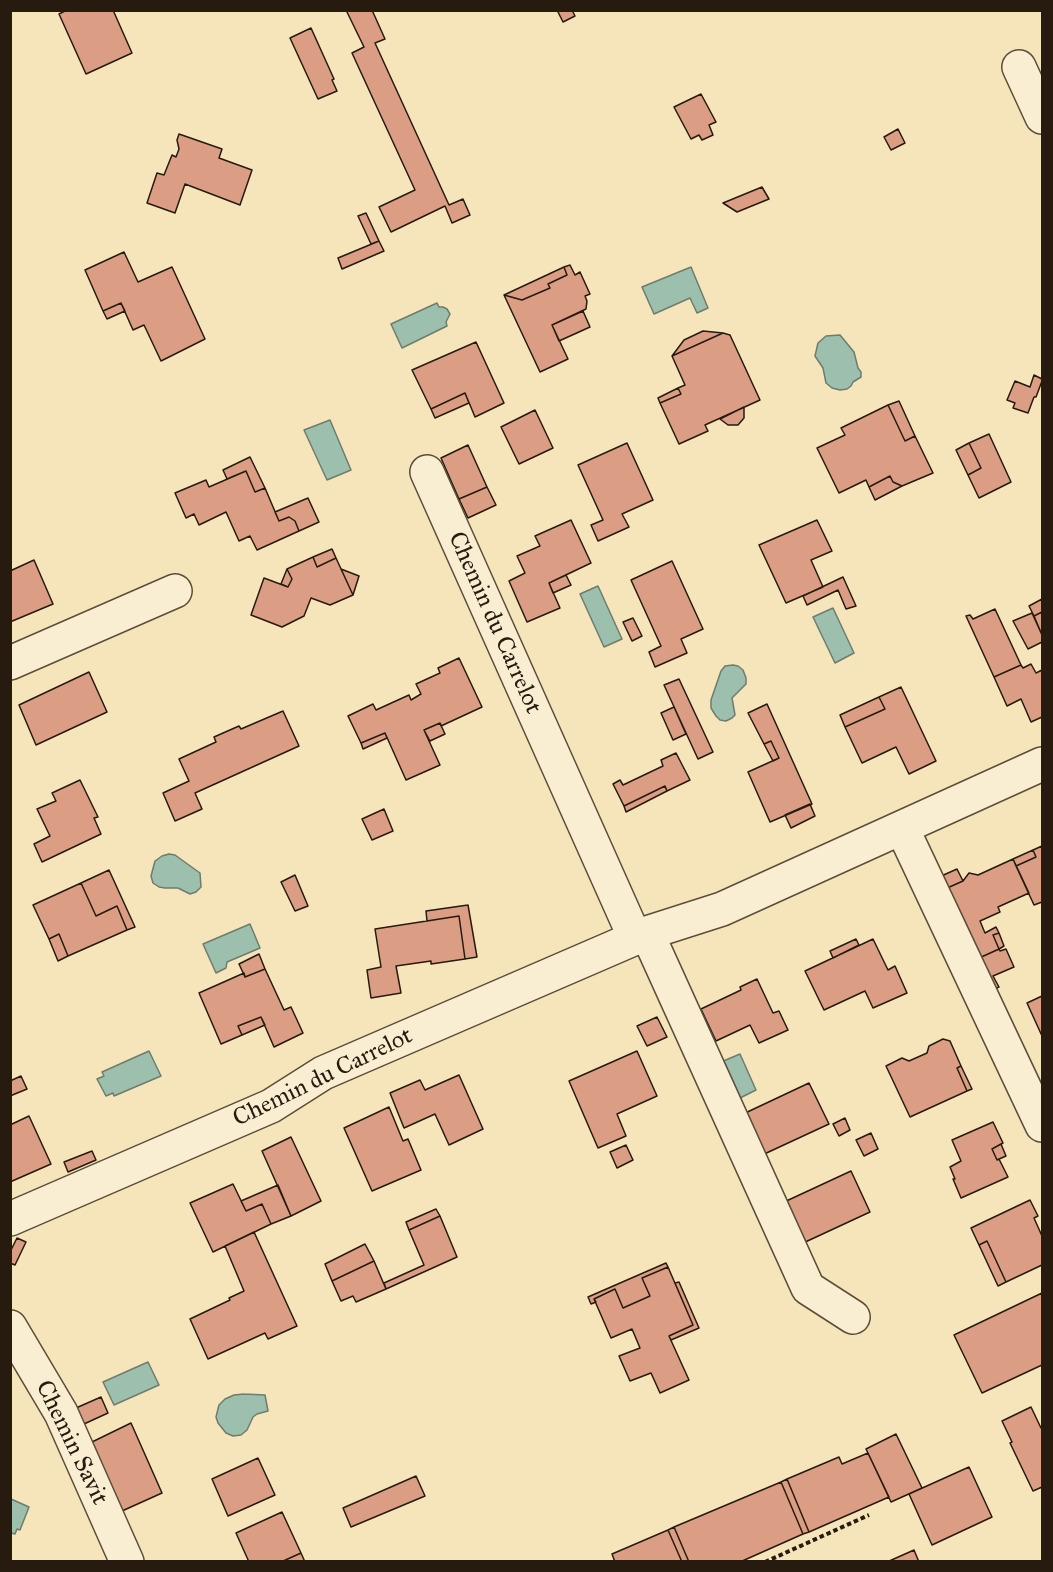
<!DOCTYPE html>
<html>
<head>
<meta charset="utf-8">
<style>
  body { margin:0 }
  #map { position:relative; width:1053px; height:1572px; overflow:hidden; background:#f6e5ba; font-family:"IM FELL Great Primer",serif }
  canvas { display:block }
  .frame { position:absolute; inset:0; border:12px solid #261b0e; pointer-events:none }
</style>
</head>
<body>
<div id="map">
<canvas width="1053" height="1572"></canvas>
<div class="frame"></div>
</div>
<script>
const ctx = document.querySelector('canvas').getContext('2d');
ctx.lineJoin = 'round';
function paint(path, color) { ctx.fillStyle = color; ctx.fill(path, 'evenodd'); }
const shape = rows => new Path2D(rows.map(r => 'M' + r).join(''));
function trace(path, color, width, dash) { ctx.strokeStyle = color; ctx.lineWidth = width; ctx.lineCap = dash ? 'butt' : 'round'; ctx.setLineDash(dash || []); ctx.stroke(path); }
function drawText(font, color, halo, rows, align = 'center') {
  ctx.font = font + ' "IM FELL Great Primer",serif'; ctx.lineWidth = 5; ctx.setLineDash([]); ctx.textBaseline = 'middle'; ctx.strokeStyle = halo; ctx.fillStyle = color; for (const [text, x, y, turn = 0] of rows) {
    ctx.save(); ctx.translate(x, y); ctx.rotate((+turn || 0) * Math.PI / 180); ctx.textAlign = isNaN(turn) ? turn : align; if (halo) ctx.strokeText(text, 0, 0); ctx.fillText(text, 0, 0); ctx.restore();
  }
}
const water = shape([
  [691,267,708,308,697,313,690,298,654,314,642,287,691,267],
  [437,303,439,307,443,307,447,309,450,314,446,322,447,326,402,348,391,324,437,303],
  [840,335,854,352,858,368,861,372,861,377,853,382,851,386,847,389,840,390,832,388,826,383,823,368,815,356,818,343,826,336,840,335],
  [330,420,351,470,327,480,304,430,330,420],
  [598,586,622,639,604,647,580,594,598,586],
  [833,608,854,653,835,663,813,617,833,608],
  [733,665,738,666,743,670,746,678,746,684,732,698,735,715,732,718,726,721,720,720,716,716,711,708,711,700,721,671,725,666,733,665],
  [169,854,175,855,200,873,201,887,196,892,190,894,178,888,165,888,159,887,153,883,151,876,155,861,162,856,169,854],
  [250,924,260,948,227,962,226,968,216,973,203,944,250,924],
  [149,1051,161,1076,114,1096,113,1093,106,1096,97,1079,104,1076,102,1072,149,1051],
  [740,1054,756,1090,738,1099,721,1062,740,1054],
  [148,1362,159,1385,114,1405,103,1382,148,1362],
  [244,1394,265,1395,268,1411,257,1414,253,1417,247,1430,241,1435,233,1436,226,1433,218,1423,216,1417,219,1405,225,1399,234,1395,244,1394],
  [11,1499,29,1507,20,1530,17,1529,15,1534,11,1533,11,1499]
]);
const building = shape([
  [67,10,113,10,132,53,86,74,59,14,67,10],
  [346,10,372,10,385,39,375,43,449,205,463,199,470,215,452,223,445,206,391,232,379,207,415,190,352,53,364,47,346,10],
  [562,10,572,10,575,16,563,22,558,12,562,10],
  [311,28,334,79,332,80,337,91,318,99,290,38,311,28],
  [701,94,716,122,709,125,713,135,702,140,699,135,691,139,674,107,701,94],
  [898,129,905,143,891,150,884,137,898,129],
  [179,134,222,149,219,158,252,170,240,205,185,184,175,213,147,203,157,173,164,175,172,155,176,157,179,149,177,140,179,134],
  [762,187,769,199,737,212,723,203,762,187],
  [366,213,379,241,371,244,358,216,366,213],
  [379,241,384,251,342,269,338,258,379,241],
  [124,252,138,282,172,267,205,339,161,361,144,325,133,330,121,303,103,311,85,270,124,252],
  [570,265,575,275,580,272,590,294,585,296,587,301,586,309,552,325,568,359,540,372,504,295,522,300,550,288,548,284,567,275,564,267,570,265],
  [564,267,567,275,548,284,550,288,522,300,504,295,564,267],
  [121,303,125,311,107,319,103,311,121,303],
  [583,311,590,327,559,341,552,325,583,311],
  [703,331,723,333,672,356,684,340,703,331],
  [723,333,730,335,760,400,705,425,708,431,679,444,660,403,681,394,678,388,685,385,672,356,723,333],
  [476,342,504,403,475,417,465,393,431,409,412,370,476,342],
  [1034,375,1042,379,1042,381,1036,397,1034,397,1028,413,1013,408,1015,403,1007,400,1015,381,1030,387,1034,375],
  [678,388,681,394,660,403,658,398,678,388],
  [465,393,469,403,435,418,431,409,465,393],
  [899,401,915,436,905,441,888,405,899,401],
  [888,405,905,441,915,436,933,473,902,486,893,482,890,476,869,487,866,480,839,493,817,448,845,435,841,428,888,405],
  [744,407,744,418,738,425,728,425,720,419,744,407],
  [535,410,553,448,519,464,501,427,535,410],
  [989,434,1011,482,979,498,968,475,981,468,969,443,989,434],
  [627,443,653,500,622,514,629,527,598,541,591,525,603,520,578,465,627,443],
  [969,443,981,468,968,475,956,450,969,443],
  [468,445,487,487,459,499,441,458,468,445],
  [250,457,265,488,255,492,246,471,227,479,223,470,250,457],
  [246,471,255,492,265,488,279,521,289,517,295,521,299,531,257,550,250,536,239,541,226,512,199,525,194,514,186,518,175,493,206,480,209,487,246,471],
  [890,476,893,482,902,486,875,500,869,487,890,476],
  [487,487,496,505,468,518,459,499,487,487],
  [308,498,319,522,299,531,295,521,289,517,279,521,275,512,308,498],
  [571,520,591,563,549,583,560,608,527,622,509,581,525,573,517,556,540,546,535,536,571,520],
  [817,520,832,551,811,560,823,587,786,603,759,545,817,520],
  [332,549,336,558,317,567,313,557,332,549],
  [313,557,317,567,336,558,353,595,330,605,311,598,304,616,282,627,251,615,264,578,288,587,292,579,287,569,313,557],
  [34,560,53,604,10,622,10,571,34,560],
  [672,561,703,629,681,639,687,653,655,667,649,652,661,646,631,580,672,561],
  [287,569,292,579,288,587,281,584,287,569],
  [341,569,359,576,353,595,341,569],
  [566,575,571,585,553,593,549,583,566,575],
  [843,577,856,606,846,609,838,590,807,605,803,596,843,577],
  [1042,599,1042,612,1034,616,1029,606,1042,599],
  [995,609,1021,665,994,677,966,616,970,615,973,619,995,609],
  [1042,612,1042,635,1034,616,1042,612],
  [1032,613,1042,635,1042,642,1028,649,1013,621,1032,613],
  [633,618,642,636,632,641,623,622,633,618],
  [459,658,482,707,441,726,440,723,424,730,440,765,406,780,385,733,361,743,348,716,373,704,376,710,409,695,411,700,421,694,416,684,440,673,438,668,459,658],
  [1031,664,1036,673,1042,670,1042,717,1031,722,1021,699,1007,706,994,677,1021,665,1023,668,1031,664],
  [89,672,107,712,36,745,19,705,89,672],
  [679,679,713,752,698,759,664,685,679,679],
  [901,687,936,761,909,774,896,747,862,763,845,727,885,709,879,697,901,687],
  [879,697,885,709,845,727,840,715,879,697],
  [767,704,812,804,770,822,748,772,779,758,771,741,764,744,748,713,767,704],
  [674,707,686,734,673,740,661,713,674,707],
  [283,711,299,746,195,793,202,809,175,821,163,793,189,781,179,759,216,742,214,737,239,726,241,729,283,711],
  [440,723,445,734,430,741,424,730,440,723],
  [385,733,387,738,363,749,361,743,385,733],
  [771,741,779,758,773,761,764,744,771,741],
  [676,753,690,780,667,791,665,786,624,806,613,784,620,780,623,785,663,766,661,760,676,753],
  [80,780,98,817,94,818,101,834,42,862,34,844,50,836,37,809,56,801,52,793,80,780],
  [665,786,667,791,626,812,624,806,665,786],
  [810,804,815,816,791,828,785,815,810,804],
  [384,809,393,831,372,840,362,819,384,809],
  [1042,846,1042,902,1034,905,1016,866,1036,857,1033,850,1042,846],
  [1033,850,1036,857,1016,866,1013,859,1033,850],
  [1013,859,1029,893,998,907,1000,912,980,921,985,933,996,927,999,933,993,935,999,949,977,959,945,889,963,881,969,873,978,875,1013,859],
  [957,869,963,881,945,889,939,877,957,869],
  [109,870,135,927,127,930,117,906,96,916,81,883,109,870],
  [295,875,308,906,295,911,281,882,295,875],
  [81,883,96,916,117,906,127,930,68,956,59,934,49,939,33,905,81,883],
  [468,905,477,957,465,959,459,916,427,921,426,911,468,905],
  [459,916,465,959,431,964,431,961,396,966,401,993,371,998,367,970,381,967,375,929,459,916],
  [999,933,1004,946,999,949,993,935,999,933],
  [59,934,68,956,58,961,49,939,59,934],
  [856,939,859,945,833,958,830,951,856,939],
  [873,939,888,970,895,966,907,993,873,1008,865,991,824,1010,805,971,873,939],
  [999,949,1000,951,1006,949,1014,967,993,976,999,987,992,990,977,959,999,949],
  [259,954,265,969,245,977,239,964,259,954],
  [265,969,284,1010,291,1007,303,1033,274,1047,261,1017,238,1026,242,1035,221,1044,199,993,244,973,245,977,265,969],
  [757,979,773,1013,779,1011,788,1030,759,1043,750,1025,716,1041,701,1009,741,990,740,987,757,979],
  [1042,996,1042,1036,1027,1003,1042,996],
  [261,1017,265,1025,242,1035,238,1026,261,1017],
  [657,1017,667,1037,647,1046,637,1026,657,1017],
  [943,1039,950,1041,961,1066,957,1068,967,1091,910,1117,886,1066,902,1058,909,1061,927,1053,929,1046,943,1039],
  [637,1051,657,1096,617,1114,626,1136,598,1148,569,1081,637,1051],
  [961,1066,972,1089,967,1091,957,1068,961,1066],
  [459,1075,483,1129,449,1145,435,1114,404,1128,390,1093,420,1080,425,1090,459,1075],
  [21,1076,27,1089,10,1096,10,1081,21,1076],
  [809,1083,829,1124,760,1156,741,1115,809,1083],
  [389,1107,403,1141,408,1139,421,1170,372,1191,344,1128,389,1107],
  [29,1116,51,1164,10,1182,10,1125,29,1116],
  [845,1118,850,1130,839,1136,833,1124,845,1118],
  [993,1122,1003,1143,992,1149,997,1160,999,1159,1008,1177,961,1198,953,1179,955,1179,950,1167,961,1161,952,1140,993,1122],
  [871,1133,878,1149,864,1156,856,1140,871,1133],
  [291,1137,321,1201,291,1216,262,1151,291,1137],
  [1001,1144,1006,1156,997,1160,992,1149,1001,1144],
  [626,1145,633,1160,617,1168,610,1152,626,1145],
  [92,1151,96,1160,68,1172,64,1162,92,1151],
  [851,1171,870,1212,801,1244,782,1203,851,1171],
  [233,1184,246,1211,262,1204,271,1224,213,1252,190,1203,233,1184],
  [278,1185,291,1216,271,1224,262,1204,246,1211,241,1201,278,1185],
  [1030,1200,1038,1216,1034,1218,1042,1236,1042,1265,1006,1282,987,1241,979,1245,971,1228,1030,1200],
  [436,1209,440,1216,409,1230,406,1222,436,1209],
  [440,1216,457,1257,386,1289,384,1283,424,1265,409,1230,440,1216],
  [254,1232,297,1326,268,1339,265,1333,208,1359,190,1319,230,1300,229,1298,244,1291,225,1246,254,1232],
  [17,1238,26,1242,15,1265,10,1263,10,1252,17,1238],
  [987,1241,1006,1282,998,1286,979,1245,987,1241],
  [365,1244,374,1261,332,1281,325,1264,365,1244],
  [374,1261,386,1289,356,1302,353,1296,341,1301,332,1281,374,1261],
  [666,1263,668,1267,642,1278,650,1296,623,1308,615,1289,594,1299,596,1302,591,1304,588,1297,666,1263],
  [668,1267,693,1325,669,1336,689,1380,660,1393,651,1373,630,1381,619,1356,640,1348,632,1329,611,1338,594,1299,615,1289,623,1308,650,1296,642,1278,668,1267],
  [679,1282,699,1328,671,1340,669,1336,693,1325,675,1283,679,1282],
  [1042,1293,1042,1365,982,1393,954,1335,1042,1293],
  [101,1397,108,1413,84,1424,76,1408,101,1397],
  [1031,1407,1041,1428,1042,1427,1042,1487,1033,1491,1010,1443,1012,1442,1002,1421,1031,1407],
  [131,1423,162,1493,122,1511,92,1442,131,1423],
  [896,1434,922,1488,891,1502,866,1449,896,1434],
  [868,1453,889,1497,809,1532,787,1479,839,1457,842,1464,868,1453],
  [258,1458,275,1495,228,1516,212,1479,258,1458],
  [969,1467,992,1517,932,1545,909,1494,969,1467],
  [416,1476,425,1496,351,1527,343,1508,416,1476],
  [787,1479,809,1532,803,1534,781,1482,787,1479],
  [781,1482,803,1534,740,1562,689,1562,674,1527,781,1482],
  [282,1512,301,1553,281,1562,249,1562,236,1533,282,1512],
  [674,1527,689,1562,682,1562,668,1530,674,1527],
  [668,1530,682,1562,615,1562,612,1554,668,1530],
  [914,1550,919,1562,887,1562,914,1550],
  [301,1553,305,1562,281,1562,301,1553]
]);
const path = shape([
  [765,1562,869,1515]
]);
const minor = shape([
  [1019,67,1042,117],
  [427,472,635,938],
  [10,663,175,591],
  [902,828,1042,1125],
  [647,933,808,1288,853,1317],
  [10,1219,271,1106,323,1073,647,933,722,909,1042,764],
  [10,1327,61,1413,127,1562]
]);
const streetNames = [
  ["Chemin du Carrelot",494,623,66],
  ["Chemin du Carrelot",323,1078,-26],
  ["Chemin Savit",71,1443,64]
];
paint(water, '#9dbfad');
trace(water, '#6d7d6d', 1.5);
paint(building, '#db9e85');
trace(building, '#261b0e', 1.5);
trace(minor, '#5a4e39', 36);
trace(path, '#261b0e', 4, [4.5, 3]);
trace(minor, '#f9eed2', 33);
drawText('24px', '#261b0e', '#f9eed2', streetNames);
</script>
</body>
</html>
